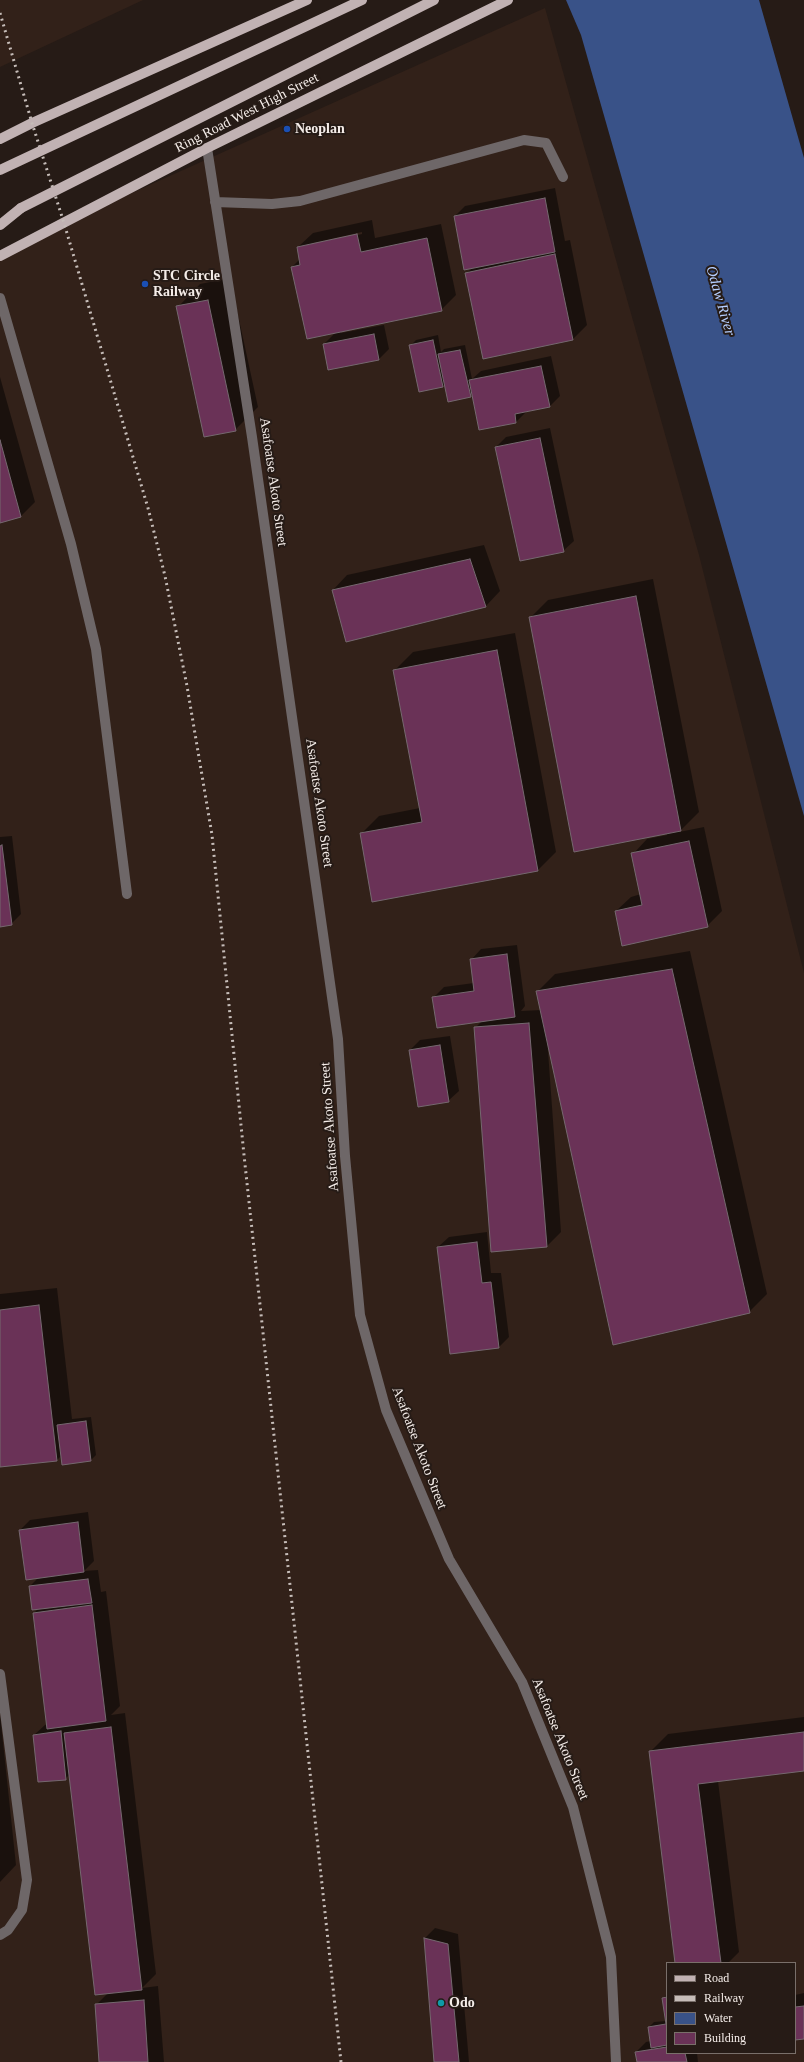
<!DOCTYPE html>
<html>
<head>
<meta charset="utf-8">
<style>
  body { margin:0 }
  #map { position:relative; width:804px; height:2062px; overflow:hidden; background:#261b16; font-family:Georgia,serif }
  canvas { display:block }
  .legend { position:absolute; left:666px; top:1962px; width:130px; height:92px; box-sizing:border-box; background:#261b16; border:1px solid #796f6a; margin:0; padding:5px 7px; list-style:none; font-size:12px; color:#f5ede9 }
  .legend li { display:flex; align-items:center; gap:8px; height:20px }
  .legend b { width:20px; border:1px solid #796f6a }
</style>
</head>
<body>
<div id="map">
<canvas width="804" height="2062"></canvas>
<ul class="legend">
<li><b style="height:5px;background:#c1b2b3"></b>Road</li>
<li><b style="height:5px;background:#c6bdb9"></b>Railway</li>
<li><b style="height:11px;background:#395288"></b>Water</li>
<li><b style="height:11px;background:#6a3257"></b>Building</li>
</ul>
</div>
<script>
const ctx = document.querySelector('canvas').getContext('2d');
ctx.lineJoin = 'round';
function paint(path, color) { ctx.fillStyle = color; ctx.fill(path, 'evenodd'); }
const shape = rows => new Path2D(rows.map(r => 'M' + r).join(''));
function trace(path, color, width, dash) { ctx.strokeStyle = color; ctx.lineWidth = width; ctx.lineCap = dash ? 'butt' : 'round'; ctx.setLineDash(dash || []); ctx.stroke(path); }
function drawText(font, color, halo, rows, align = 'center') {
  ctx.font = font + ' Georgia,serif'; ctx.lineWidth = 4; ctx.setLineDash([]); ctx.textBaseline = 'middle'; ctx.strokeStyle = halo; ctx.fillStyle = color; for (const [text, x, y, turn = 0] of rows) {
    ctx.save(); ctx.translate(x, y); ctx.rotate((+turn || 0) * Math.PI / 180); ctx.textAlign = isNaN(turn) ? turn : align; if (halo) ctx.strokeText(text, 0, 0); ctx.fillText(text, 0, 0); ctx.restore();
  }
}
const built = shape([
  [0,0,143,0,0,67],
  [545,8,699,555,804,973,804,2062,0,2062,0,252],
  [667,1963,795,1963,795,2053,667,2053]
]);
const water = shape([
  [566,0,759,0,804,158,804,816,581,35]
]);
const shadow = shape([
  [555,188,565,241,570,240,587,325,573,339,484,358,466,274,473,267,455,216,465,206],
  [372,220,375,238,441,224,456,295,441,310,341,331,341,333,384,325,389,349,379,359,324,344,336,332,292,267,300,259,298,247,313,233],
  [362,232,362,234,313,245,313,243],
  [230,278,258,407,235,430,178,307,200,284],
  [438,335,441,352,444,349,465,345,472,379,481,371,551,356,560,396,550,406,526,412,516,422,480,429,473,393,470,396,445,383,443,386,411,345,416,340],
  [0,377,35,502,21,516,0,522],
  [550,428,574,541,563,551,496,447,506,437],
  [484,545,500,591,486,606,347,640,333,590,347,575],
  [653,579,699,812,679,832,704,827,722,911,707,926,616,911,631,897,641,894,633,854,647,839,667,835,667,833,530,618,548,600],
  [515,633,556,852,538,870,373,901,361,834,379,816,420,808,395,670,413,652],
  [12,836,21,914,11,924,0,926,0,837],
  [517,945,525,1006,521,1011,541,1010,537,992,555,974,690,951,767,1294,749,1312,547,1037,561,1232,546,1247,475,1028,482,1021,434,997,444,987,474,983,471,960,481,949],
  [450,1036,459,1091,448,1101,410,1050,420,1040],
  [487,1232,491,1273,501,1273,509,1337,499,1347,451,1353,438,1247,449,1237],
  [57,1288,72,1419,91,1417,96,1455,91,1460,63,1464,62,1455,57,1460,0,1466,0,1294],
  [88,1512,94,1561,84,1571,98,1570,101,1592,106,1591,120,1706,111,1715,125,1713,156,1974,142,1988,158,1986,164,2062,100,2062,96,2005,108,1993,70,1774,65,1779,34,1735,45,1725,48,1724,34,1613,39,1608,30,1586,39,1577,20,1530,30,1520],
  [0,1714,16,1865,0,1882],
  [804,1717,804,1770,718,1781,739,1952,728,1963,676,1963,650,1752,668,1734],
  [435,1928,458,1934,469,2062,435,2062,425,1938],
  [804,1993,804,2038,795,2039,795,1995],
  [667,1994,667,2053,697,2053,698,2062,638,2062,636,2052,646,2042,651,2041,649,2027,654,2022,666,2021,663,1999]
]);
const building = shape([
  [545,198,555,252,464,270,454,216,545,198],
  [357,234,361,252,427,238,442,311,307,339,291,267,300,265,297,247,357,234],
  [555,254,573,340,483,359,465,273,555,254],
  [208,300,236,431,204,437,176,306,208,300],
  [374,334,379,360,328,370,323,344,374,334],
  [433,340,443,387,419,392,409,345,433,340],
  [460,350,471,397,448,402,438,354,460,350],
  [541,366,550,407,515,414,516,423,479,430,469,380,541,366],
  [540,438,564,552,520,561,495,447,540,438],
  [0,440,21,517,0,523,0,440],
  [470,559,486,607,346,642,332,590,470,559],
  [636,596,681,831,574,852,529,617,636,596],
  [497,650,538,871,372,902,360,833,422,822,393,670,497,650],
  [689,841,708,927,622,946,615,911,642,905,631,853,689,841],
  [2,845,12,925,0,927,0,846,2,845],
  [507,954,515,1017,437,1028,432,997,474,991,470,959,507,954],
  [672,969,750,1313,613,1345,536,991,672,969],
  [529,1023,547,1247,491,1252,474,1027,529,1023],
  [440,1045,449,1102,418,1107,409,1050,440,1045],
  [477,1242,482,1283,491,1282,499,1348,450,1354,437,1247,477,1242],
  [39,1305,57,1461,0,1467,0,1310,39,1305],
  [86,1421,91,1461,62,1465,57,1425,86,1421],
  [78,1522,84,1572,26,1580,19,1530,78,1522],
  [88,1579,92,1603,32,1610,29,1586,88,1579],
  [92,1605,106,1721,47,1729,33,1613,92,1605],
  [111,1727,142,1990,95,1995,64,1733,111,1727],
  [61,1731,66,1780,38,1782,33,1735,61,1731],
  [804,1732,804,1771,698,1784,721,1963,675,1963,649,1751,804,1732],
  [424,1938,448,1944,459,2062,434,2062,424,1938],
  [667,1997,667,2045,651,2048,648,2027,666,2024,662,1998,667,1997],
  [144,2000,148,2062,99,2062,95,2004,144,2000],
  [804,2006,804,2039,795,2040,795,2007,804,2006],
  [667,2047,667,2053,685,2053,687,2062,637,2062,635,2052,667,2047]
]);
const minor = shape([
  [207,148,252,437,338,1039,345,1156,360,1315,386,1410,449,1559,522,1682,573,1807,611,1957,616,2062],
  [215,202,272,204,300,201,524,140,546,143,563,177],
  [0,298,71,544,96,649,127,894],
  [0,1674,27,1880,22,1910,8,1930,0,1935]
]);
const major = shape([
  [0,139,32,123,307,0],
  [0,225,21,208],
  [0,256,207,148,508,0]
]);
const rail = shape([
  [0,13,32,123,64,223,148,508,165,576,187,686,212,835,244,1155,341,2062]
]);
const majorBridge = shape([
  [0,170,362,0],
  [21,208,434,0]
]);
const markers = [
  [287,129,4,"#1a4fb4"],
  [145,284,4,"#1a4fb4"],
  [441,2003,4,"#0f9aa8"]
];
const streetNames = [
  ["Ring Road West High Street",247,113,-27],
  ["Asafoatse Akoto Street",273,482,82],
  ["Asafoatse Akoto Street",319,803,82],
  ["Asafoatse Akoto Street",330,1127,-94],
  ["Asafoatse Akoto Street",419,1448,69],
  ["Asafoatse Akoto Street",560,1739,68]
];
const poiNames = [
  ["Neoplan",295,129],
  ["STC Circle",153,276],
  ["Railway",153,292],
  ["Odo",449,2003]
];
const waterNames = [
  ["Odaw River",720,301,74]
];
paint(built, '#322119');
paint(water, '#395288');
paint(shadow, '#0007');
paint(building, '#6a3257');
trace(building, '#75686f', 1);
trace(minor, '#6e6768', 10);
trace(major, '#c1b2b3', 10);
trace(rail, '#c6bdb9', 3, [2, 4]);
trace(majorBridge, '#c1b2b3', 10);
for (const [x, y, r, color] of markers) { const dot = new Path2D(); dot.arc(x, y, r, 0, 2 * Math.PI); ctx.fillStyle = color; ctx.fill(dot); trace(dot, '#261b16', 1.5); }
drawText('14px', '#f5ede9', '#261b16', streetNames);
drawText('bold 14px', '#f5ede9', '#261b16', poiNames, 'left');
drawText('italic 15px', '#b5ceff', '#261b16', waterNames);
</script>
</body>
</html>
